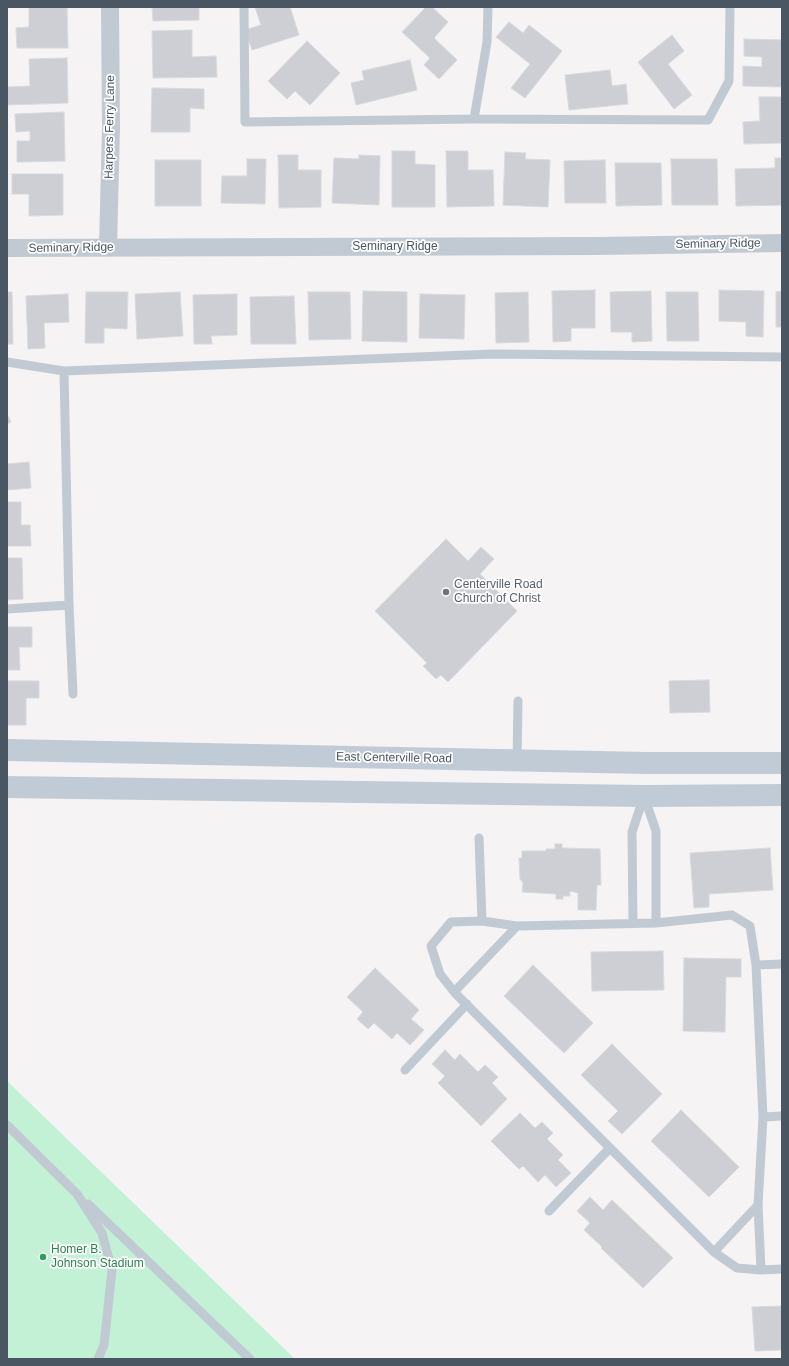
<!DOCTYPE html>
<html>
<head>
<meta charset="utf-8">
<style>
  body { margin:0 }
  #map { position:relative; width:789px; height:1366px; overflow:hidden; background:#f5f3f3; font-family:Helvetica,sans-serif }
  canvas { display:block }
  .frame { position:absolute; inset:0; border:8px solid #4a5661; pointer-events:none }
</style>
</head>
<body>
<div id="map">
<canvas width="789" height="1366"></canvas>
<div class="frame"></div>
</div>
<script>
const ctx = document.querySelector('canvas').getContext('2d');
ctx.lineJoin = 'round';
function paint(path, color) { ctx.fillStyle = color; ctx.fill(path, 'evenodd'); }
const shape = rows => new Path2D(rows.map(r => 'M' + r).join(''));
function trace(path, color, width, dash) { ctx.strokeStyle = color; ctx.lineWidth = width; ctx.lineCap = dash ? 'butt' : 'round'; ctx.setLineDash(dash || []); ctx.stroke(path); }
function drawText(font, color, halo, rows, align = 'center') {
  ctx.font = font + ' Helvetica,sans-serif'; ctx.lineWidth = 3.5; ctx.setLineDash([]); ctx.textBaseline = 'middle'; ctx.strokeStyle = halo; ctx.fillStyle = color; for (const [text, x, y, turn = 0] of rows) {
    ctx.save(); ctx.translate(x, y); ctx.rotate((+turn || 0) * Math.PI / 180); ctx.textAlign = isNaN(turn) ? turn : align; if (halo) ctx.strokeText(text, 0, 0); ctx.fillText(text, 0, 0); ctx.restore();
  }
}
const green = shape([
  [7,1081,295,1359,7,1359]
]);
const building = shape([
  [29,7,67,7,68,48,17,48,16,28,29,27,29,7],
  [152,7,199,7,199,20,153,21,152,7],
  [255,7,290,7,299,35,252,50,245,30,261,25,255,7],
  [426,7,432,7,448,22,434,38,457,60,439,79,424,65,430,58,402,32,426,7],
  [509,22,523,33,529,25,562,51,525,98,511,88,530,64,496,37,509,22],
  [192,30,192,57,216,56,217,77,153,78,152,31,192,30],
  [672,35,684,51,668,64,692,95,674,109,638,62,672,35],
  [744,39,782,40,782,87,743,86,743,66,762,67,762,57,744,56,744,39],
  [307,41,340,73,310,105,295,91,287,99,268,81,307,41],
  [67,58,68,103,7,105,7,87,30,86,29,59,67,58],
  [410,60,417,90,356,105,351,83,364,80,362,71,410,60],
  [610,70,612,86,626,84,628,104,569,110,565,75,610,70],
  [152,88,204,89,204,109,190,108,190,132,151,132,152,88],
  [759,97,782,97,782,143,744,144,743,122,760,121,759,97],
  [64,112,65,161,17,162,17,141,30,141,30,131,16,132,15,114,64,112],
  [392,151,415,151,415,164,435,165,435,207,392,207,392,151],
  [446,151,468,151,468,170,493,170,494,206,447,207,446,151],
  [505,152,526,153,525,159,550,160,548,207,503,205,505,152],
  [278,155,298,155,298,170,321,170,321,207,279,208,278,155],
  [359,155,380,156,379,205,332,203,334,158,359,159,359,155],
  [775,158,782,158,782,205,736,206,735,169,775,168,775,158],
  [247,159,266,159,265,204,221,203,222,176,247,176,247,159],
  [671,159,717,159,718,205,672,205,671,159],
  [155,160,201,160,201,206,155,206,155,160],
  [605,160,606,203,565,203,564,161,605,160],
  [615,163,661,163,662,205,616,206,615,163],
  [12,174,63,174,63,215,29,216,29,194,12,194,12,174],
  [595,290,595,328,571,328,571,341,553,342,552,291,595,290],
  [719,290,764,291,763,337,746,336,746,322,719,321,719,290],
  [363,291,407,292,407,342,362,341,363,291],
  [651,291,652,341,632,342,632,332,611,332,610,292,651,291],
  [782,291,782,327,776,327,776,292,782,291],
  [7,292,12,292,13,344,7,344,7,292],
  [86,292,128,292,127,329,104,328,104,343,85,343,86,292],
  [180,292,183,336,137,339,135,294,180,292],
  [308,292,350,292,351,339,309,340,308,292],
  [528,292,529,342,496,343,495,293,528,292],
  [666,292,698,292,699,341,667,341,666,292],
  [68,294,69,322,44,323,45,348,28,349,26,296,68,294],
  [237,294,237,335,211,336,212,344,194,344,193,295,237,294],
  [420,294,465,295,464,339,419,338,420,294],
  [294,296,296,344,251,344,250,297,294,296],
  [7,414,11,422,7,424,7,414],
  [29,462,31,488,7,490,7,464,29,462],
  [7,502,21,502,21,525,30,525,31,546,7,546,7,502],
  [446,539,468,561,481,547,494,559,480,574,517,611,448,682,441,675,436,679,423,666,427,663,375,611,446,539],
  [7,558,22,558,23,599,7,600,7,558],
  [7,627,32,627,32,647,19,647,20,670,7,670,7,627],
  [709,680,710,712,670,713,669,681,709,680],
  [7,681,39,681,39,698,26,698,26,725,7,725,7,681],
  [555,844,562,844,562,848,600,849,601,885,597,885,596,910,578,910,578,893,570,891,570,896,563,896,563,899,556,899,556,894,522,892,523,883,520,879,519,858,522,858,522,851,546,851,546,849,555,849,555,844],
  [770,848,773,890,709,894,709,907,694,908,690,853,770,848],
  [663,951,664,990,592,991,591,952,663,951],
  [684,958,741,959,741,977,726,977,725,1032,683,1031,684,958],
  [533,965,593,1023,564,1053,504,996,533,965],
  [375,968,419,1010,411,1019,424,1030,410,1045,397,1033,392,1039,374,1023,368,1029,357,1019,363,1012,347,997,375,968],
  [612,1044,662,1094,622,1134,608,1121,618,1111,581,1075,612,1044],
  [445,1050,455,1060,460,1054,478,1072,485,1065,498,1077,492,1083,507,1099,481,1126,438,1083,445,1076,432,1064,445,1050],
  [681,1110,739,1167,709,1197,651,1141,681,1110],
  [520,1113,535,1128,542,1122,553,1133,547,1139,563,1155,558,1160,571,1173,556,1187,545,1175,538,1182,523,1166,519,1169,491,1141,520,1113],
  [590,1197,603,1210,612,1200,673,1258,643,1288,601,1248,602,1247,584,1230,590,1223,577,1211,590,1197],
  [782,1306,782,1350,755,1351,752,1307,782,1306]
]);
const lane = shape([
  [244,7,245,122,474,119,708,120,729,81,730,7],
  [474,119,487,42,488,7],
  [7,362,64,371,69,605,73,694],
  [64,371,493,354,782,357],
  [7,609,69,605],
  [517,761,518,701],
  [644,796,656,831,656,923],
  [479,838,482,921],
  [633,923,632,832,644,796],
  [756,965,782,964],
  [455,991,517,926],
  [405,1070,467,1004],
  [763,1117,782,1116],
  [7,1125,77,1194,102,1233,112,1270,104,1345,98,1359],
  [88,1204,250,1359],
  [549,1211,610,1148],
  [714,1252,758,1205],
  [761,1270,758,1205,763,1117,756,965,750,926,732,915,656,923,517,926,482,921,451,922,431,946,440,974,455,993,714,1252,737,1268,761,1270,782,1269]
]);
const street = shape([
  [108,247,111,128,110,7],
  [7,248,599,246,782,243]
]);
const secondary = shape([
  [7,750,646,763,782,763],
  [7,787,644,796,782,795]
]);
const markers = [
  [446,592,4,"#6b7280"],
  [43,1257,4,"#2e9e5b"]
];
const streetNames = [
  ["Harpers Ferry Lane",110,127,-89],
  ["Seminary Ridge",718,244,-1],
  ["Seminary Ridge",395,247],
  ["Seminary Ridge",71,248,-1],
  ["East Centerville Road",394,758,1]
];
const worshipNames = [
  ["Centerville Road",454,585],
  ["Church of Christ",454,599]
];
const leisureNames = [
  ["Homer B.",51,1250],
  ["Johnson Stadium",51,1264]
];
paint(green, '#c3f1d5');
paint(building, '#cdcfd5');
trace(building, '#d7d9de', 1);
trace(lane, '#c1cad2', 9);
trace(street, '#c1cad2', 18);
trace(secondary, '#c1cbd6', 22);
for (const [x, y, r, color] of markers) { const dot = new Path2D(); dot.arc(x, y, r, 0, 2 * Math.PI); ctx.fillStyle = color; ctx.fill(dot); trace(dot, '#fff', 1.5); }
drawText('12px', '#4a5661', '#fff', streetNames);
drawText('12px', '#5b616d', '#fff', worshipNames, 'left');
drawText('12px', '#27864d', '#fff', leisureNames, 'left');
</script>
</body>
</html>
